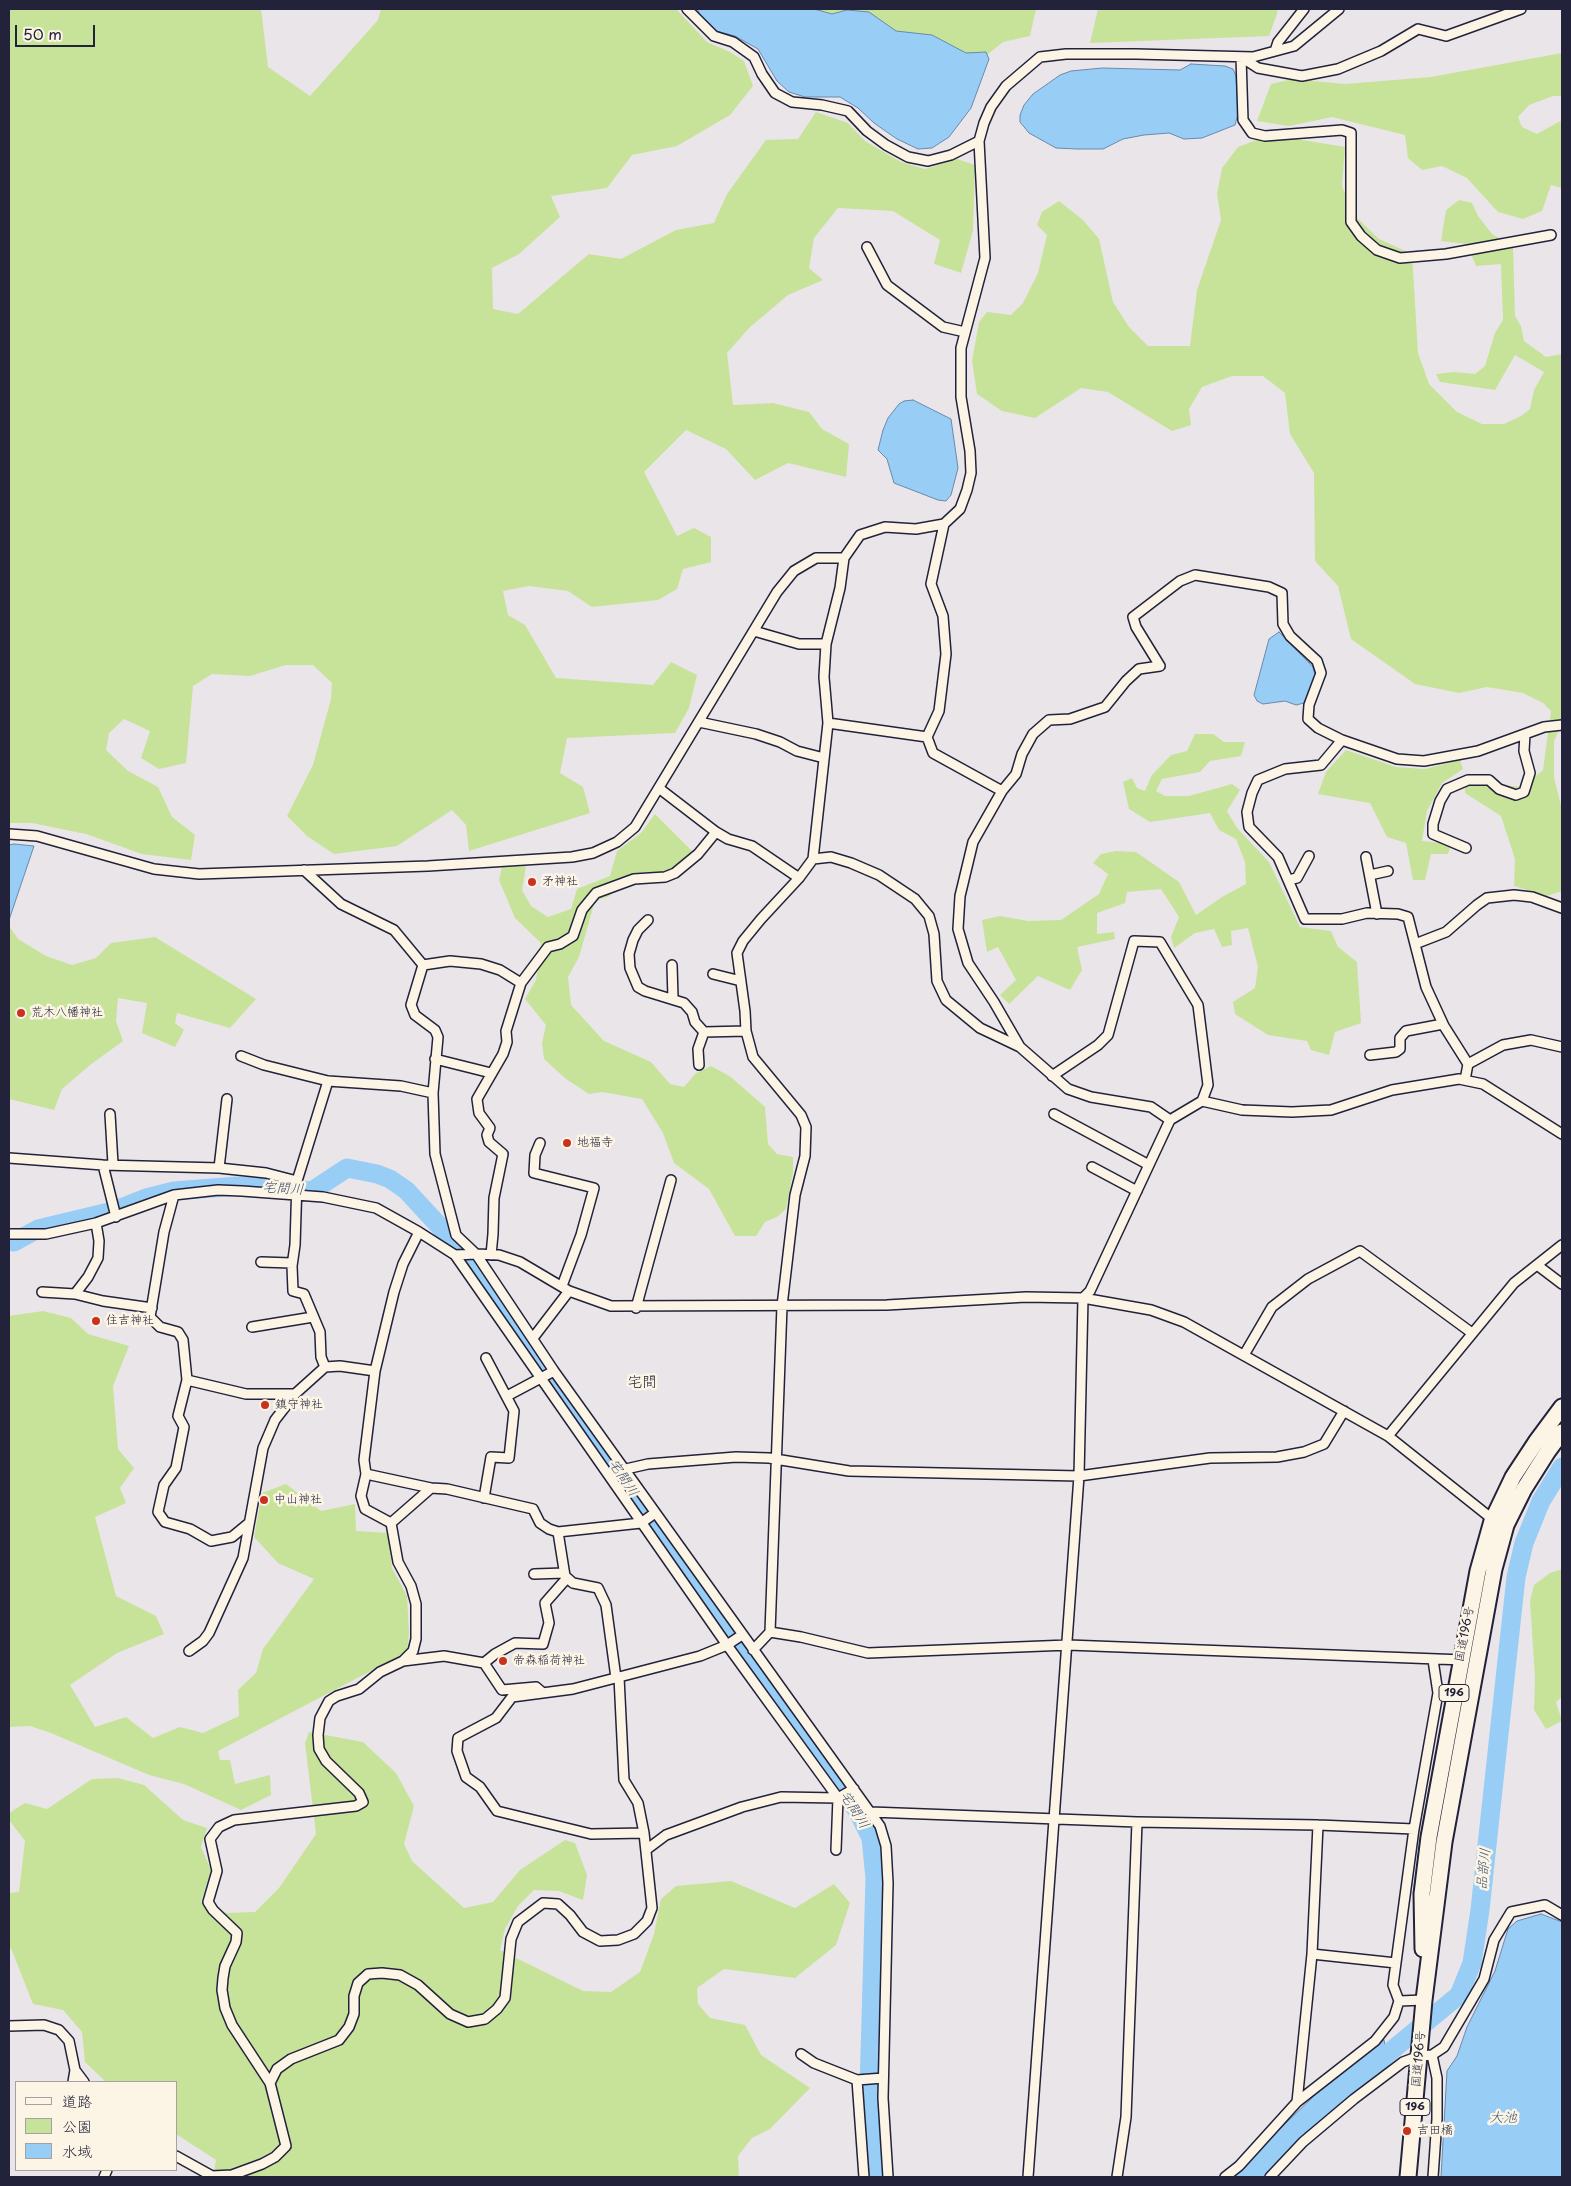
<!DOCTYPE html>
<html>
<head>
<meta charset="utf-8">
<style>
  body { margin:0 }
  #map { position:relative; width:1571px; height:2186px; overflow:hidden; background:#eae5e9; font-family:"Playpen Sans","Klee One",sans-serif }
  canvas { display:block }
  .frame { position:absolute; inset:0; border:10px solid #22223b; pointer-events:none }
  .legend { position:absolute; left:15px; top:2081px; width:162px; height:90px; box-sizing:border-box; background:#fcf5e5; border:1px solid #a5a1a1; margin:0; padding:6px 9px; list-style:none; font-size:15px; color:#22223b }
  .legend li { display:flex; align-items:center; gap:10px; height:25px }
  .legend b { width:25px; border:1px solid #a5a1a1 }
  .scale { position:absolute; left:15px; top:25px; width:80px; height:22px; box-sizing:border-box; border:2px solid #22223b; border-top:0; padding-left:6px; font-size:15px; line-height:18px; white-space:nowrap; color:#22223b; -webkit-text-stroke:4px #fcf5e5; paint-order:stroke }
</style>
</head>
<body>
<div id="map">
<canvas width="1571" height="2186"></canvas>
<div class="frame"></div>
<ul class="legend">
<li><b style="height:6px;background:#fcf5e5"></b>道路</li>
<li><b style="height:14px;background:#c7e39a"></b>公園</li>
<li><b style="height:14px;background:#98cdf6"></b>水域</li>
</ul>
<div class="scale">50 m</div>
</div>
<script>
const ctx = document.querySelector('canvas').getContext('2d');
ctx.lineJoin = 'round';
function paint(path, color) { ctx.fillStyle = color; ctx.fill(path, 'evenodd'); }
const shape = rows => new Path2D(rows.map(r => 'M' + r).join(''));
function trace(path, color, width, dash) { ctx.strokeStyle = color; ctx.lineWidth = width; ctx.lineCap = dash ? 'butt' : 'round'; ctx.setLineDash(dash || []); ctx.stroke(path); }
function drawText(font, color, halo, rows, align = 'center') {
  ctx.font = font + ' "Playpen Sans","Klee One",sans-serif'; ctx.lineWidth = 5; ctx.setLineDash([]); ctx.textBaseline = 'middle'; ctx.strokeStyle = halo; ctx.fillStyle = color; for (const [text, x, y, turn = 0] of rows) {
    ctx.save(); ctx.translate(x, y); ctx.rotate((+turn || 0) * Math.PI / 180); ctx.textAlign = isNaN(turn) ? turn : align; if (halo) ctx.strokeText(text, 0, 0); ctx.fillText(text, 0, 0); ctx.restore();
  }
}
const green = shape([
  [9,9,261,9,268,67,310,96,378,20,381,9,676,9,707,42,730,52,744,61,753,86,730,115,677,146,632,155,607,188,551,196,560,217,519,254,492,268,493,309,518,314,589,254,621,259,676,230,714,223,727,194,766,140,798,139,816,112,848,123,865,141,901,162,925,169,957,159,975,165,973,231,961,273,934,264,940,240,893,211,838,208,814,238,809,268,823,280,788,295,749,328,727,353,733,405,773,403,809,412,822,429,849,444,846,477,788,463,755,480,726,449,686,430,644,472,677,536,694,528,711,537,711,562,683,569,677,589,658,600,592,607,568,591,529,586,503,591,508,615,525,625,556,678,653,685,671,662,697,675,689,708,675,733,567,738,560,773,583,787,590,813,469,851,466,825,452,810,397,846,334,854,307,836,287,816,313,765,331,699,332,683,313,665,286,665,250,676,212,674,193,686,186,763,159,769,141,758,150,731,124,719,109,733,106,750,128,771,158,787,172,817,195,835,191,860,142,854,86,834,32,823,9,823],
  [780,9,1036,9,1030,36,1003,42,966,72],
  [1098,9,1273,9,1278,11,1269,36,1090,43],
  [1562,53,1562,96,1553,96,1529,105,1518,117,1522,127,1537,134,1562,120,1562,188,1551,185,1542,211,1523,219,1498,212,1467,178,1442,166,1422,170,1408,158,1405,135,1332,117,1289,126,1257,121,1271,84,1293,79,1345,84,1431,77],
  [1284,137,1345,147,1342,186,1353,214,1379,239,1412,254,1418,353,1429,384,1457,412,1482,424,1504,424,1521,416,1530,409,1534,390,1544,372,1515,355,1495,390,1440,382,1436,374,1454,372,1475,374,1485,366,1495,333,1503,320,1501,264,1476,266,1467,244,1441,241,1446,210,1459,200,1472,203,1478,216,1492,234,1513,246,1515,316,1521,326,1524,341,1546,357,1562,354,1562,723,1554,741,1554,778,1562,809,1562,891,1547,896,1514,886,1515,859,1501,816,1465,793,1465,782,1523,787,1543,770,1551,711,1543,703,1523,693,1487,687,1459,693,1415,684,1351,639,1338,586,1315,561,1314,473,1290,434,1285,393,1263,376,1232,376,1202,387,1189,409,1191,425,1172,431,1108,392,1081,388,1035,418,1002,411,977,394,972,361,979,322,987,312,1011,315,1023,303,1038,273,1047,235,1037,225,1042,212,1059,201,1083,220,1099,239,1113,302,1129,327,1148,346,1190,346,1197,290,1221,220,1217,194,1222,168,1238,147,1259,139],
  [1195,734,1213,734,1224,742,1245,742,1241,756,1210,761,1200,772,1162,779,1156,791,1165,796,1189,796,1232,784,1240,790,1227,811,1237,828,1269,862,1300,927,1331,931,1338,947,1357,962,1361,1023,1335,1032,1329,1055,1311,1050,1307,1041,1268,1035,1235,1014,1233,1002,1255,988,1258,967,1248,928,1231,931,1232,945,1222,947,1214,929,1195,933,1174,948,1171,937,1179,917,1161,889,1127,892,1125,903,1097,913,1097,934,1114,932,1115,939,1077,947,1082,970,1070,990,1038,976,1009,1004,1000,995,1016,980,998,947,987,952,982,920,1000,916,1028,921,1061,920,1099,894,1108,874,1093,863,1101,854,1116,851,1136,852,1179,882,1196,915,1222,897,1246,884,1245,862,1236,839,1219,830,1210,813,1150,822,1129,809,1123,782,1132,778,1137,788,1145,791,1152,775,1171,755,1187,751],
  [1346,750,1396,767,1425,769,1460,760,1463,769,1442,783,1427,811,1422,841,1451,844,1448,854,1431,854,1425,880,1413,880,1406,843,1387,837,1370,803,1318,794,1326,772],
  [655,814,692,851,674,867,661,872,635,873,622,878,610,896,595,901,579,957,568,977,571,1005,604,1041,651,1062,670,1084,684,1087,696,1073,711,1066,731,1077,765,1107,768,1144,777,1154,793,1157,793,1172,786,1209,777,1217,765,1222,756,1236,735,1236,709,1189,674,1163,663,1133,642,1099,602,1092,589,1094,566,1079,544,1059,542,1043,546,1025,525,999,536,980,541,943,515,918,499,880,502,867,526,866,522,890,531,906,548,917,571,909,577,889,610,876,617,851,641,833],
  [9,926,18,939,46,956,72,965,96,958,111,943,155,937,256,999,230,1028,177,1013,175,1023,184,1030,175,1047,142,1033,147,1003,118,998,116,1021,123,1041,90,1065,62,1089,54,1110,9,1099],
  [43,1311,71,1318,88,1334,129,1346,113,1386,118,1449,134,1468,120,1488,126,1503,95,1517,116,1596,156,1616,164,1634,117,1653,70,1685,95,1727,126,1717,153,1738,180,1727,203,1733,239,1716,238,1690,256,1673,263,1649,314,1579,278,1563,254,1537,262,1493,286,1484,321,1511,355,1504,356,1531,388,1533,392,1568,407,1596,409,1633,407,1652,218,1751,220,1760,230,1760,235,1784,270,1775,271,1795,241,1810,184,1784,149,1775,51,1733,30,1726,9,1727,9,1316],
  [1562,1569,1562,1697,1556,1702,1562,1721,1546,1729,1534,1710,1535,1678,1530,1601,1534,1585,1550,1573],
  [309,1732,363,1742,396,1773,414,1806,404,1844,412,1861,464,1908,493,1902,520,1870,565,1840,575,1843,587,1875,583,1900,559,1891,534,1890,518,1906,505,1929,500,1950,583,1991,611,1992,640,1972,654,1934,661,1899,676,1886,731,1881,795,1908,834,1884,850,1903,836,1945,795,1978,724,1969,697,1988,698,2004,710,2018,745,2025,761,2055,810,2088,770,2129,752,2138,738,2156,739,2177,213,2177,216,2160,176,2134,176,2082,106,2082,85,2062,82,2032,63,2010,33,2004,11,1948,9,1948,9,1893,19,1892,25,1841,9,1820,9,1813,25,1803,47,1809,92,1779,118,1778,144,1785,183,1820,207,1828,201,1847,211,1870,201,1902,227,1913,255,1912,279,1888,316,1834,305,1743]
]);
const water = shape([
  [697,9,814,9,832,14,847,10,869,12,896,31,932,35,966,53,986,52,989,59,971,108,949,137,932,148,918,149,897,139,874,123,858,108,840,97,805,97,789,92,777,81,758,49,735,36,716,31,702,18,697,9],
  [1191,64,1225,66,1233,69,1236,76,1238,114,1235,125,1202,138,1184,139,1169,133,1144,135,1123,139,1103,149,1077,149,1056,148,1029,133,1020,122,1020,115,1024,105,1033,94,1060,75,1071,71,1102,68,1180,70,1191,64],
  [913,400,951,419,958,468,951,495,946,501,938,500,894,483,887,459,878,450,883,430,888,418,899,404,904,401,913,400],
  [1279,632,1313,667,1315,675,1304,703,1296,705,1285,701,1263,704,1257,701,1254,695,1269,639,1279,632],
  [14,844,34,846,9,920,9,845,14,844],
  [1541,1914,1562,1922,1562,2177,1441,2177,1447,2071,1457,2056,1467,2027,1495,1971,1508,1929,1517,1921,1541,1914],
  [1384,2040,1389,2066,1331,2112,1293,2147,1266,2177,1230,2177,1316,2094,1384,2040]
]);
const river = shape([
  [9,1241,14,1242,38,1229,113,1211,146,1198,174,1191,238,1186,312,1191,347,1168,377,1174,390,1179,406,1190,455,1243,606,1453,738,1649,857,1810,871,1838,875,1878,869,2090,875,2177],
  [1368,2070,1459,1995,1472,1963,1480,1910,1516,1577,1524,1543,1541,1501,1562,1467]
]);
const minor = shape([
  [687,9,714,36,733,42,754,57,762,74,775,93,792,102,822,105,848,111,867,131,886,145,908,157,928,161,951,155,979,141],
  [1521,9,1446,36,1418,29,1381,51,1338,69,1302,76,1258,68,1241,57,1243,120,1252,133,1265,136,1342,130,1351,133,1351,222,1361,236,1377,250,1400,258,1446,254,1551,235],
  [1275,51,1278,42,1304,9],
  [867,247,887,285,943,327,965,332],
  [944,524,931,584,943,616,946,654,939,711,927,737,933,753,1002,791],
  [754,631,799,644,826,644],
  [699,722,756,734,780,742,797,751,824,758],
  [828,723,927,737],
  [1342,740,1321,765,1285,769,1258,780,1252,793,1247,812,1249,827,1278,857,1305,919,1342,919,1367,913,1398,914,1408,917,1426,987,1444,1026,1468,1064],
  [660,789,716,832,728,839,752,846,799,878],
  [9,834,37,836,154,869,199,874,428,866,572,857,593,853,617,842,635,827,777,592,794,571,816,558,844,558],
  [1466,848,1433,834,1433,824,1440,801,1447,789,1468,780,1489,780,1499,789,1516,795,1524,792,1530,773,1524,751,1525,734],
  [1366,857,1377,914],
  [813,859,831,857,851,863,879,875,915,899,929,916,934,934,937,981,946,1000,980,1028,1020,1047,1068,1089,1091,1097,1151,1107,1170,1120],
  [304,870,341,904,394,930,423,965,411,1005,415,1015,435,1030,438,1037,433,1093,435,1154,456,1235,476,1254,554,1371,880,1826,886,1846,888,1883,883,2098,888,2177],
  [1370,875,1388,871],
  [1288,880,1297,878,1309,856],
  [648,920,638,930,633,940,629,954,630,968,638,987,645,991,684,1003,692,1012,695,1022,704,1032,698,1049,699,1065],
  [1415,944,1446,932,1477,905,1487,898,1514,895,1532,897,1562,908],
  [423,965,450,961,481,964,500,970,521,983],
  [672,965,673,998],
  [713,974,741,981],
  [704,1032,746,1031],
  [1020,1047,994,1002,968,963,958,929,960,896,973,842,1002,791,1016,774,1022,754,1033,734,1049,720,1070,719,1105,707,1126,681,1139,669,1160,666,1136,627,1133,617,1180,581,1195,575,1269,587,1282,593,1283,624,1290,636,1317,661,1321,673,1309,705,1308,719,1318,728,1342,740,1397,759,1424,761,1478,751,1544,727,1562,725],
  [1370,1055,1396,1052,1400,1049,1400,1038,1406,1031,1443,1024],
  [241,1056,264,1065,328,1081,401,1086,433,1093],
  [435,1059,491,1073],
  [1052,1076,1098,1045,1108,1035,1134,941,1160,942,1198,1005,1208,1085,1202,1101],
  [1465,1080,1468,1064,1503,1045,1531,1040,1562,1047],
  [110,1114,113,1164],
  [1054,1114,1149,1165],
  [540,1143,535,1155,534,1173,594,1188,581,1235,562,1286],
  [9,1158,103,1165,219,1168,266,1173,297,1181],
  [103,1165,116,1217],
  [1092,1167,1137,1191],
  [219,1168,227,1099],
  [174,1195,164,1232,150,1317,160,1327,178,1332,183,1340,187,1380,178,1416,184,1427,176,1468,164,1485,158,1512,165,1522,190,1529,211,1541,232,1537,249,1523],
  [9,1234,46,1234,96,1223,174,1195,218,1190,242,1191,323,1197,376,1208,419,1232,455,1255,476,1254,499,1255,520,1262,569,1291,611,1306,887,1305,1026,1297,1083,1298,1151,1310,1184,1322,1388,1436,1496,1522],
  [455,1255,727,1645,838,1798,836,1850],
  [491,1255,493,1234,494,1198,503,1154,489,1142,487,1135,490,1128,479,1113,477,1099,503,1054,507,1042,506,1031,521,983,548,947,560,944,573,936,582,910,596,893,634,879,665,877,675,873,698,854,716,832],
  [261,1262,292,1263],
  [1537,1265,1562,1284],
  [42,1292,75,1294,88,1277,98,1258,99,1241,96,1223],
  [75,1294,103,1301,152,1308],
  [636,1308,671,1180],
  [252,1327,313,1317],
  [533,1338,569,1291],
  [1244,1355,1272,1307,1308,1279,1360,1251,1472,1333],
  [325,1367,321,1357,320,1332,304,1294,293,1291,292,1266,295,1245,297,1181,328,1081],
  [187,1380,246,1394,295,1394],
  [507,1396,554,1371],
  [1388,1436,1514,1283,1562,1245],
  [626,1469,648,1464,736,1457,769,1458,849,1471,1079,1476,1210,1458,1277,1457,1304,1452,1324,1444,1344,1411],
  [366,1474,431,1488,447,1489,533,1509,540,1523,549,1529,558,1532,641,1523,655,1513],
  [484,1498,491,1457,509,1458,514,1411,486,1358],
  [391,1523,365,1509,361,1496,366,1474,364,1460,375,1371,394,1292,403,1264,419,1232],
  [391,1523,431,1488],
  [558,1532,565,1576,573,1583,598,1588,606,1605,616,1678],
  [534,1574,564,1573],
  [770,1632,801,1637,868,1653,1068,1645,1464,1660],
  [753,1650,770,1632,782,1306,795,1195,805,1156,806,1127,801,1115,753,1057,746,1031,745,1011,737,953,743,941,761,919,799,878,813,859,828,723,824,677,826,644,840,588,844,558,860,535,885,527,916,529,944,524,960,509,967,490,971,473,970,451,961,397,961,348,985,258,979,141,984,123,991,107,1006,86,1040,57,1066,54,1136,54,1253,57,1294,46,1339,9],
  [189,1651,203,1641,209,1633,243,1558,263,1448,275,1420,295,1394,325,1367,340,1366,375,1371],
  [403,1661,444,1656,484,1663,502,1690,536,1687,543,1693],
  [484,1663,495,1654,515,1643,543,1644,549,1623,545,1603,567,1578],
  [871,1812,1137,1822,1318,1825,1414,1829],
  [644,1833,591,1834,497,1811,480,1787,466,1777,457,1751,458,1738,496,1718,512,1697,573,1689,700,1656,727,1645,742,1635],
  [646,1850,666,1835,742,1807,781,1797,838,1798,854,1789],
  [1312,1954,1396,1963],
  [1399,2001,1393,1985,1414,1829,1438,1693,1433,1660],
  [9,2026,44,2025,59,2030,69,2041,75,2070,73,2082],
  [801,2054,814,2063,857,2080,864,2177],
  [1432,2055,1437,2078,1437,2119,1433,2177],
  [75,2070,84,2082],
  [857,2080,883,2078],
  [270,2083,277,2069,291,2059,339,2040,349,2027,354,2014,354,1996,358,1983,368,1974,382,1973,400,1975,418,1985,450,2014,468,2022,485,2019,497,2009,505,1998,511,1939,518,1922,543,1903,558,1904,570,1915,583,1932,600,1941,618,1940,634,1934,647,1921,652,1908,644,1833,638,1803,624,1780,619,1677],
  [1297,2102,1312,1954,1318,1825],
  [176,2156,212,2176,232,2175,262,2164,275,2157,286,2146,270,2083,232,2025,225,2008,222,1990,223,1978,225,1966,236,1942,237,1933,213,1910,208,1902,217,1871,210,1839,219,1827,234,1820,356,1806,363,1802,359,1793,326,1761,319,1749,318,1735,320,1718,329,1701,337,1696,359,1689,380,1672,403,1661,413,1651,416,1639,416,1604,411,1586,398,1562,391,1523],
  [104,2177,107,2170],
  [1028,2177,1079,1476,1083,1298,1090,1291,1170,1120,1202,1101,1242,1110,1292,1112,1331,1110,1392,1090,1459,1079,1483,1084,1562,1134],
  [1117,2177,1126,2117,1137,1822],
  [1225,2177,1239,2166,1297,2102,1375,2041,1394,2017,1399,2001,1424,2000],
  [1270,2177,1303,2142,1354,2099,1403,2062,1419,2056,1432,2055,1444,2047,1484,1979,1494,1940,1511,1912,1545,1905,1562,1915]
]);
const trunk = shape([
  [1423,1949,1422,1894,1429,1837,1478,1571,1492,1521,1513,1477,1536,1442,1562,1407],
  [1408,2177,1424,2000,1444,1842,1494,1569,1506,1525,1524,1489,1548,1451,1562,1432]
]);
const markers = [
  [532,882,5,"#c8321e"],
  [21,1013,5,"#c8321e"],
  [567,1143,5,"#c8321e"],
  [96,1321,5,"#c8321e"],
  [265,1405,5,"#c8321e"],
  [264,1500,5,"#c8321e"],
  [503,1661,5,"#c8321e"],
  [1407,2131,5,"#c8321e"]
];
const shields = [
  [1454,1693,30],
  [1415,2107,30]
];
const shieldNames = [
  ["196",1454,1693],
  ["196",1415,2107]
];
const poiNames = [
  ["矛神社",542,882],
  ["荒木八幡神社",31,1013],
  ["地福寺",577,1143],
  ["住吉神社",106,1321],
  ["鎮守神社",275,1405],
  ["中山神社",274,1500],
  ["帝森稲荷神社",513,1661],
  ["吉田橋",1417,2131]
];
const streetNames = [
  ["国道196号",1465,1634,-79],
  ["国道196号",1419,2059,-85]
];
const waterNames = [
  ["宅間川",283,1189,3],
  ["宅間川",623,1478,56],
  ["宅間川",854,1810,58],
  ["品部川",1484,1869,-84],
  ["大池",1503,2118]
];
const quarterNames = [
  ["宅間",642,1383]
];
paint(green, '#c7e39a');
paint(water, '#98cdf6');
trace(water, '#6989ab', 1);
trace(river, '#98cdf6', 19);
trace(minor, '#22223b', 12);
trace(trunk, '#22223b', 19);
trace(minor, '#fcf5e5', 9);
trace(trunk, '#fcf5e5', 15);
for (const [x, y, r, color] of markers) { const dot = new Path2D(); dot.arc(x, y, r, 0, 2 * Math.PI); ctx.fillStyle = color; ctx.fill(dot); trace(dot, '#fcf5e5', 2); }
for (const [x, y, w] of shields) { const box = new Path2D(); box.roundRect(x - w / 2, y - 8.5, w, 17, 4); ctx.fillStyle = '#fcf5e5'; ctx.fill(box); trace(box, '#22223b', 1); }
drawText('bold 11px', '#22223b', null, shieldNames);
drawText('12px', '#22223b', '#fcf5e5', poiNames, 'left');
drawText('12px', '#22223b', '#fcf5e5', streetNames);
drawText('italic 14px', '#455573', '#fcf5e5', waterNames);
drawText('15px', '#22223b', '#fcf5e5', quarterNames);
</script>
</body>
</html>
